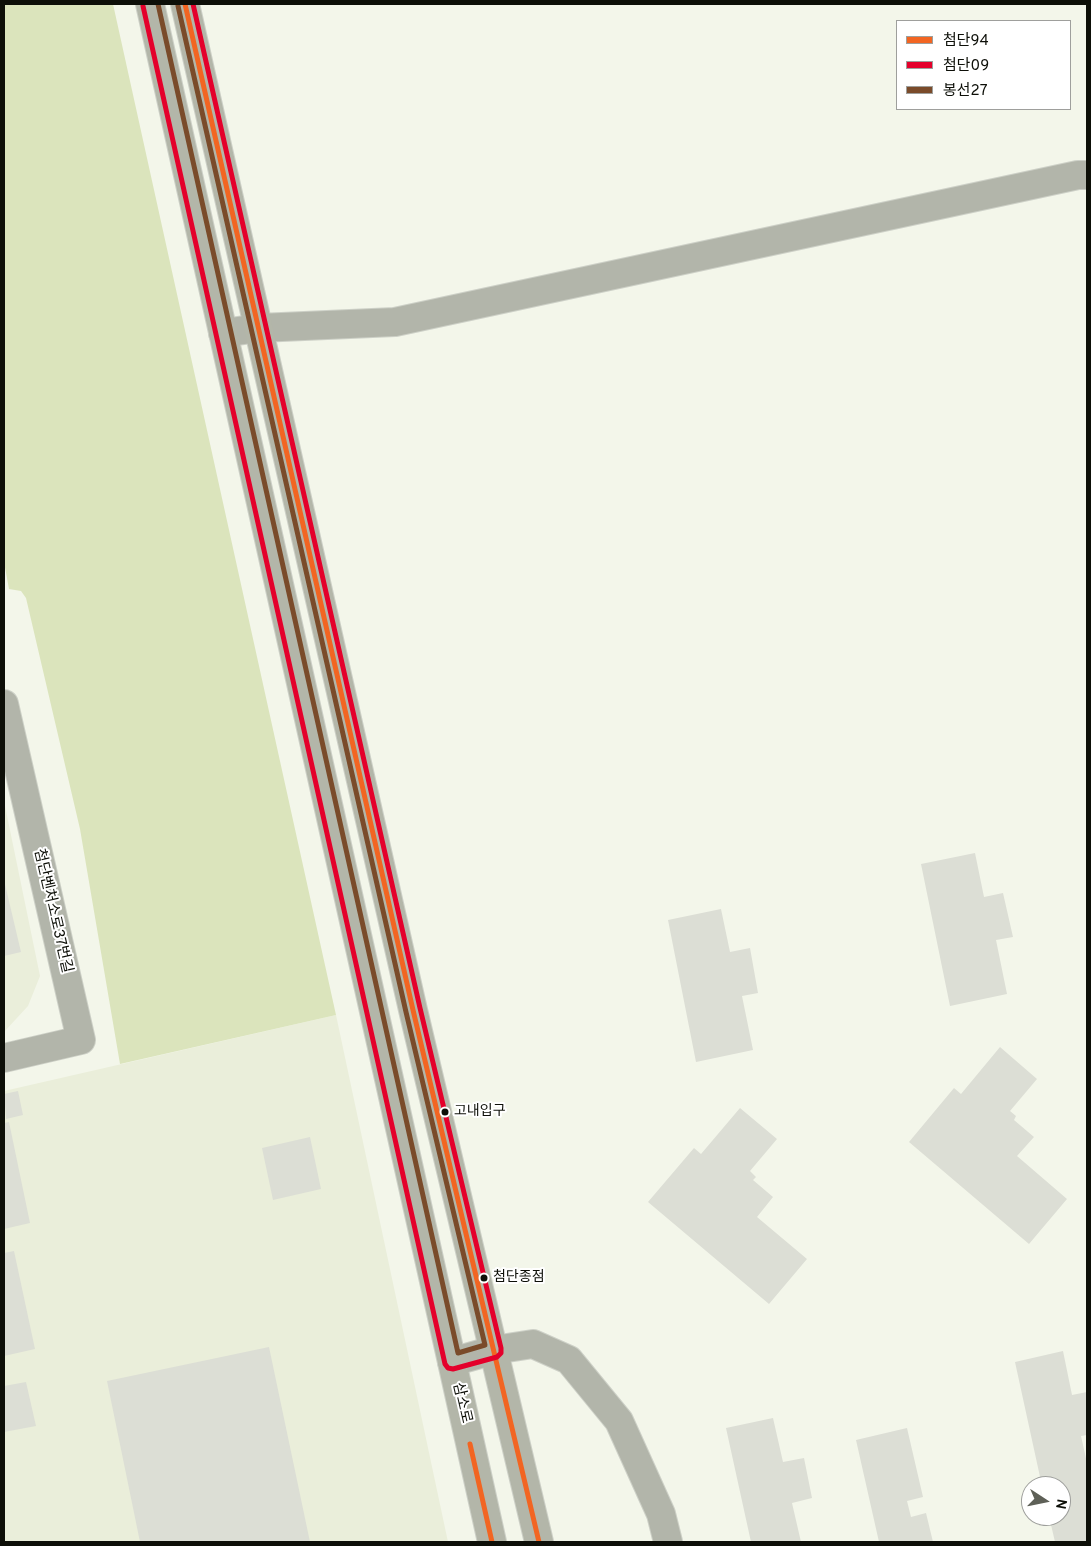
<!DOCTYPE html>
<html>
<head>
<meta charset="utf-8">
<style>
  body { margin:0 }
  #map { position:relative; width:1091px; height:1546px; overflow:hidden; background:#f3f6ea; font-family:Overpass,"Noto Sans KR",sans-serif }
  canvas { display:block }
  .frame { position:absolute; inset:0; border:5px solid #0d0f08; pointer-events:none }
  .legend { position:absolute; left:896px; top:20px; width:175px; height:90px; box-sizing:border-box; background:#fff; border:1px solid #9e9f9c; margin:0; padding:6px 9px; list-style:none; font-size:15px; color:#0d0f08 }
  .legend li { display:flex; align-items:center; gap:10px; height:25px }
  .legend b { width:25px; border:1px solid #9e9f9c }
  .north { position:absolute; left:1021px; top:1476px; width:50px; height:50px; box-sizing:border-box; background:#fff; border:1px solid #9e9f9c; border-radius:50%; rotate:101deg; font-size:14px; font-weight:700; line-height:20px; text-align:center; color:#0d0f08 }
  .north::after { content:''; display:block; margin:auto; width:18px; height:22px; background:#5e6057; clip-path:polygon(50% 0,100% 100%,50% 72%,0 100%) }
</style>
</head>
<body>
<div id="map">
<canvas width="1091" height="1546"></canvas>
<div class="frame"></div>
<ul class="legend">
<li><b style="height:6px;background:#f26522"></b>첨단94</li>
<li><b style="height:6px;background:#e4002b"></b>첨단09</li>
<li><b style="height:6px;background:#7a4b2a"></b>봉선27</li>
</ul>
<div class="north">N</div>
</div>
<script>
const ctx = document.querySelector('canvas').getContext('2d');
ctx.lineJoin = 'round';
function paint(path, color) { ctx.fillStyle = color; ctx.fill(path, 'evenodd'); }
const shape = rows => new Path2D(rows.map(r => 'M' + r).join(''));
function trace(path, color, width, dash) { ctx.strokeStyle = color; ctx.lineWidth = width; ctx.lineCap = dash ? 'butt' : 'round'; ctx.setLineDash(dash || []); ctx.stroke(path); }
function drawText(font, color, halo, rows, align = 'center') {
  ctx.font = font + ' Overpass,"Noto Sans KR",sans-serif'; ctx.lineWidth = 4; ctx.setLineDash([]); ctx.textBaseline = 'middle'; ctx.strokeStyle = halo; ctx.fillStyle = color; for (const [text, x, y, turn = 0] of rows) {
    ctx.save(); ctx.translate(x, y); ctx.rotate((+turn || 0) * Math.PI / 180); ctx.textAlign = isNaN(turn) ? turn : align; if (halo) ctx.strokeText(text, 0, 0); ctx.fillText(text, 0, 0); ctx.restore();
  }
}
const built = shape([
  [4,801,40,976,28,1006,4,1032],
  [336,1015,448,1542,4,1542,4,1091]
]);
const green = shape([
  [4,4,113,4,336,1015,120,1064,80,829,26,598,21,591,9,589,4,562]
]);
const building = shape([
  [975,853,984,897,1003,893,1013,937,996,940,1007,994,950,1006,921,864],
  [4,880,21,952,4,956],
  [721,909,730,952,750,948,758,993,742,996,753,1050,696,1062,668,920],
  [1000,1047,1037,1079,1010,1111,1016,1116,1014,1120,1034,1137,1017,1156,1067,1199,1029,1244,909,1142,954,1088,961,1094],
  [18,1091,23,1115,6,1119,4,1094],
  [740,1108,777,1139,750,1171,756,1177,753,1180,773,1197,757,1217,807,1259,769,1304,648,1202,694,1148,701,1154],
  [9,1122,30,1223,4,1229,4,1123],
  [310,1137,321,1189,273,1200,262,1148],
  [14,1251,35,1349,4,1356,4,1253],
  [269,1347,310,1542,140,1542,107,1381],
  [1063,1351,1072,1395,1087,1392,1087,1435,1081,1436,1087,1463,1087,1542,1055,1542,1049,1516,1061,1516,1061,1486,1042,1486,1015,1362],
  [26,1382,36,1426,4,1432,4,1386],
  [773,1418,783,1462,804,1458,812,1498,792,1503,801,1542,751,1542,726,1428],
  [907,1428,923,1497,907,1501,911,1517,926,1513,933,1542,879,1542,856,1440]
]);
const minor = shape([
  [223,333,259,328,395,322,1078,175,1087,175],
  [4,704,81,1040,4,1058],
  [452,1362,494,1350,533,1344,569,1360,619,1421,661,1514,668,1542]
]);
const major = shape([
  [150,4,492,1542],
  [185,4,413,1010,539,1542]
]);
const bus1 = shape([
  [185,4,413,1010,539,1542],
  [470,1444,492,1542]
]);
const bus2 = shape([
  [143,6,445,1364,448,1368,453,1369,497,1357,501,1353,501,1348,420,1008,193,4]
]);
const bus3 = shape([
  [158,4,458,1353,485,1345,406,1012,178,6]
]);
const markers = [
  [445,1112,4.5,"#0d0f08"],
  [484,1278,4.5,"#0d0f08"]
];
const busNames = [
  ["고내입구",454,1112],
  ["첨단종점",493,1278]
];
const streetNames = [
  ["첨단벤처소로37번길",52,911,77],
  ["삼소로",461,1403,77]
];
paint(built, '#eaeeda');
paint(green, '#dbe4bc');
paint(building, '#dcded5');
trace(minor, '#cdd0c7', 30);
trace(major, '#cdd0c7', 30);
trace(minor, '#b2b5aa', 28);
trace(major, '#b3b6a9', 28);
trace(bus1, '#f26522', 5);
trace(bus2, '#e4002b', 5);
trace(bus3, '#7a4b2a', 5);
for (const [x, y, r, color] of markers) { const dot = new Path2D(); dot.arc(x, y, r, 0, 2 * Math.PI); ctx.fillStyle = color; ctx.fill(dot); trace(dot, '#fff', 2); }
drawText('14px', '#0d0f08', '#fff', busNames, 'left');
drawText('15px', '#0d0f08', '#fff', streetNames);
</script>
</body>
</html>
